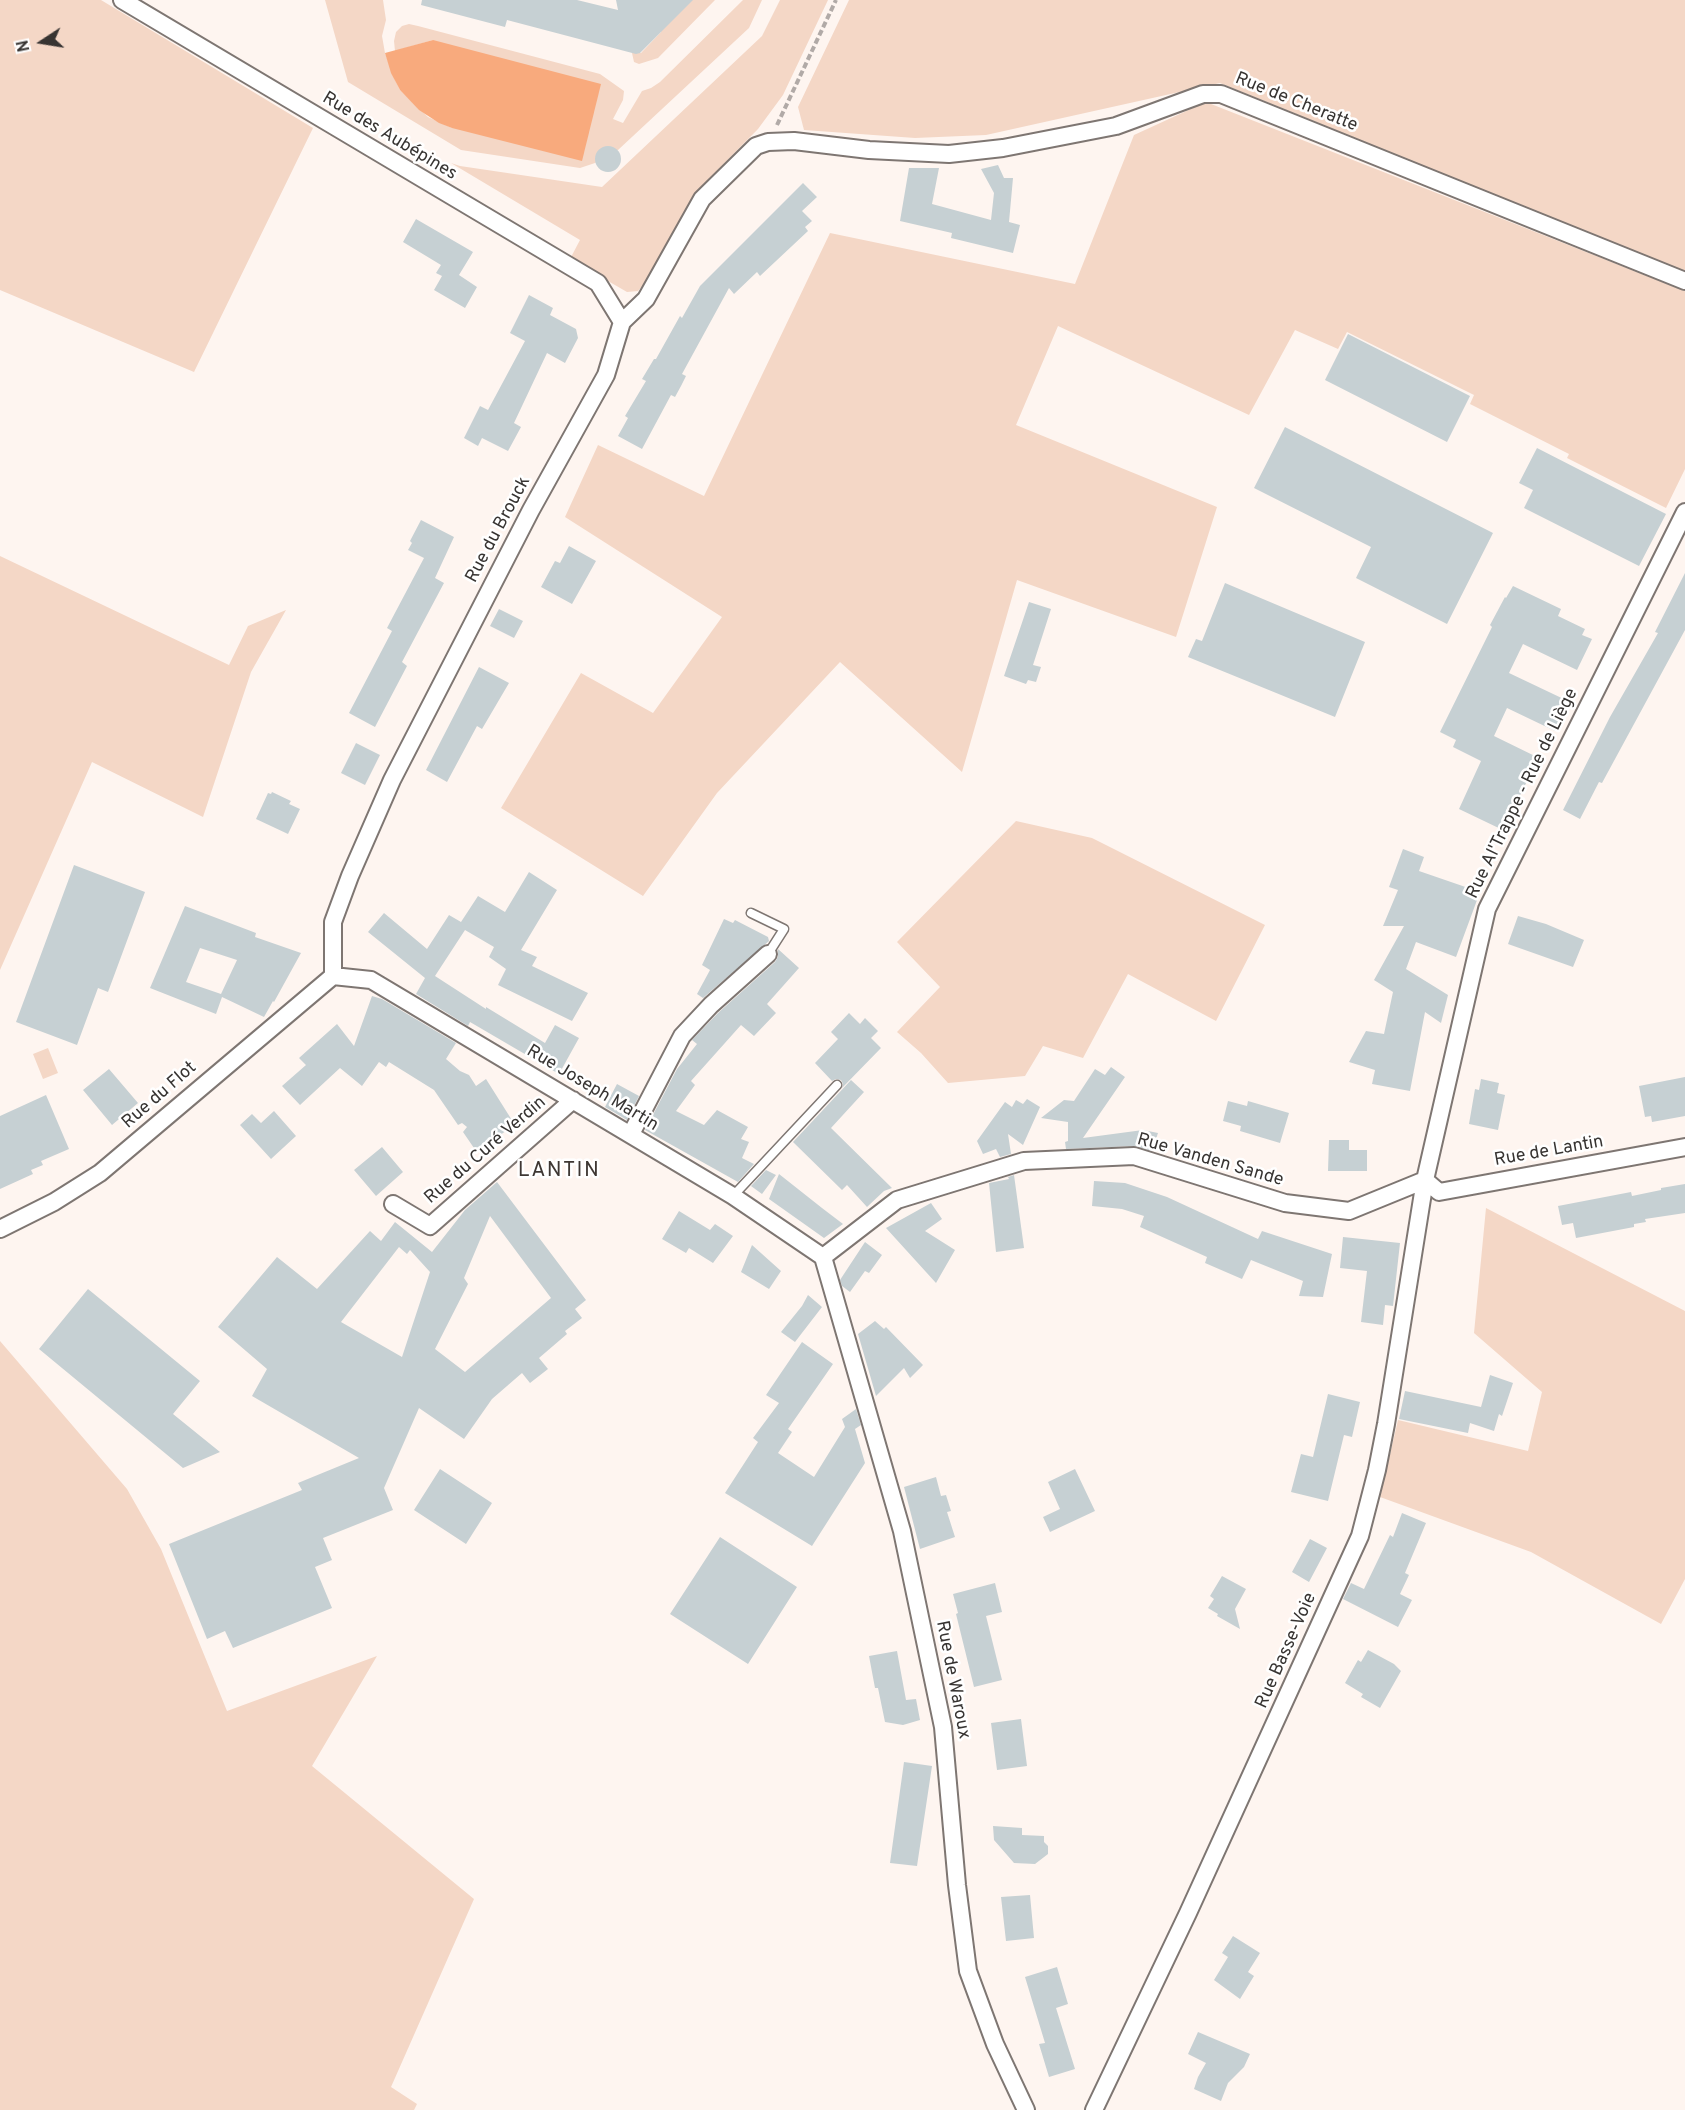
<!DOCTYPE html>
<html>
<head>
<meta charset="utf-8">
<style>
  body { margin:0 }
  #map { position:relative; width:1685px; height:2110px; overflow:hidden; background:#fef5f0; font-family:Overpass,sans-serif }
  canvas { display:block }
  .north { position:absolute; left:12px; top:12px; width:60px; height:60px; -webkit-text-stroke:4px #fff; paint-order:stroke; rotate:258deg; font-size:16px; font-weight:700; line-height:24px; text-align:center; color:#373432 }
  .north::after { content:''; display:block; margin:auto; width:21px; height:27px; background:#373432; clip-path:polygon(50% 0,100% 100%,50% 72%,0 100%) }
</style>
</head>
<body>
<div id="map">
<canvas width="1685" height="2110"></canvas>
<div class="north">N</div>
</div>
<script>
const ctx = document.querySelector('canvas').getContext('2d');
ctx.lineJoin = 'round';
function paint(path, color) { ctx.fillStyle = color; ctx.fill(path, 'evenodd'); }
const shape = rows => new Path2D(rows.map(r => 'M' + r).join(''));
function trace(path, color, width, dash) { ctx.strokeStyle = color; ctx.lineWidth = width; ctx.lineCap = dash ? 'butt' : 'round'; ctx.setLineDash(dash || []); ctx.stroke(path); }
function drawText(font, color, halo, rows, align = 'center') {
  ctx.font = font + ' Overpass,sans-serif'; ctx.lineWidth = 5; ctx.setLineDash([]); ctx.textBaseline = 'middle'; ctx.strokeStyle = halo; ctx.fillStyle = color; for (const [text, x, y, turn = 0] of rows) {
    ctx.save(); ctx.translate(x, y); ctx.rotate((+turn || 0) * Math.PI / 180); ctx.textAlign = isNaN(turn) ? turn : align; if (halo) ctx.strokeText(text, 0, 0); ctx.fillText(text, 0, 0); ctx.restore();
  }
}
const green = shape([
  [0,0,101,0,313,128,194,372,0,290],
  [325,0,383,0,386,20,382,36,385,53,395,80,400,90,428,117,452,128,433,40,395,51,394,41,396,32,402,26,409,24,418,26,600,74,624,91,623,100,613,119,623,123,642,91,651,88,660,82,743,0,762,0,749,28,618,150,595,163,580,168,461,150,348,82],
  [688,0,715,0,658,58,639,64,634,62,632,53,641,53,661,32,654,22],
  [780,0,828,0,783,95,758,129,700,188,647,281,638,291,627,292,570,259,580,240,451,163,460,166,602,187,762,36],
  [849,0,1685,0,1685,272,1220,83,986,135,915,138,804,130,798,107],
  [1206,102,1685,291,1685,469,1666,508,1567,458,1569,454,1470,404,1474,395,1347,332,1338,349,1295,330,1249,415,1058,326,1016,425,1217,507,1176,637,1017,580,962,772,840,662,717,793,643,896,501,808,581,673,653,713,722,617,565,517,598,445,704,496,830,233,1075,284,1134,135],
  [0,556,229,665,248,626,286,610,251,672,203,817,92,762,0,970],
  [1016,821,1092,838,1265,925,1216,1021,1128,974,1083,1058,1043,1046,1025,1076,948,1083,921,1053,897,1032,940,987,897,942],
  [48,1048,58,1073,43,1079,33,1054],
  [1486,1208,1685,1311,1685,1579,1661,1624,1531,1552,1380,1497,1398,1420,1528,1451,1542,1392,1474,1333],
  [0,1341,127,1489,161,1549,227,1711,377,1656,312,1766,474,1899,391,2087,417,2104,414,2110,0,2110]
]);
const water = shape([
  [433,40,601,84,582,161,452,128,439,123,419,110,400,90,391,73,385,53]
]);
const building = shape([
  [422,0,577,0,618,10,616,0,693,0,640,53,636,54,507,20,505,27,421,5],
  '595 159a13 13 0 1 1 26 0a13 13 0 1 1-26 0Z',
  [998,165,1004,178,1013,178,1009,222,1020,225,1013,253,951,238,952,233,900,221,909,168,939,168,932,204,991,220,994,193,981,169],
  [803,183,817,197,802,211,812,221,805,227,808,231,760,276,757,272,734,294,729,288,682,374,686,376,681,386,675,397,671,395,642,449,618,436,628,418,625,416,646,381,642,379,654,359,656,359,680,316,682,318,700,286],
  [416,219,473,252,459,275,477,287,465,308,434,290,442,276,436,273,441,265,403,242],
  [529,295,553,308,550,315,576,329,578,338,565,363,547,353,514,423,521,427,508,451,482,438,478,446,464,438,480,406,488,410,525,341,510,333],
  [1348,334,1470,396,1447,442,1325,380],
  [1285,427,1493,533,1447,624,1356,578,1371,547,1254,488],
  [1537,448,1666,514,1639,566,1524,508,1533,490,1519,483],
  [421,520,454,537,435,578,444,583,402,662,407,666,375,727,349,713,392,631,387,628,424,558,408,550,412,543,410,541],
  [569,546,596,561,572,604,541,587,555,561,560,563],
  [1685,573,1685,630,1602,783,1599,782,1580,819,1563,810,1610,717,1658,633,1655,632],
  [1225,583,1365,642,1335,717,1188,657,1196,639,1202,641],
  [1513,586,1561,609,1558,616,1585,629,1582,635,1592,639,1577,670,1523,644,1509,673,1570,702,1555,731,1507,708,1494,736,1541,759,1532,777,1530,775,1514,808,1518,810,1507,832,1459,809,1481,761,1453,747,1456,740,1440,732,1492,627,1490,625,1505,597,1506,598],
  [1029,602,1051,609,1033,665,1041,667,1036,682,1028,680,1026,684,1004,676],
  [499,609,523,621,514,638,490,626],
  [479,667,509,683,482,729,477,726,447,782,426,770],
  [356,743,380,755,365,785,341,773],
  [272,792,291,801,289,804,300,809,288,834,256,819,268,793,271,794],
  [1403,849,1424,857,1419,871,1480,892,1456,957,1416,942,1406,969,1448,995,1441,1023,1425,1012,1410,1091,1372,1084,1375,1070,1349,1062,1366,1031,1384,1034,1393,992,1374,980,1404,926,1383,926,1398,890,1389,887],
  [74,865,145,892,108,992,98,988,77,1045,16,1022],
  [529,872,557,890,521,950,537,957,532,966,588,993,572,1021,498,985,506,969,489,957,494,947,465,930,435,976,486,1009,486,1007,545,1043,555,1025,579,1038,559,1074,470,1022,468,1026,416,994,425,978,368,932,384,913,427,949,449,915,461,922,478,896,505,912],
  [185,906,256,933,255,937,301,953,274,1002,273,1001,264,1017,222,997,216,1014,150,988],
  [200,948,237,960,221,994,186,982],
  [1518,916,1546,924,1584,940,1573,967,1508,944],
  [724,919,733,923,735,920,768,937,769,941,703,998,697,994,710,970,702,965],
  [778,949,799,968,767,1004,776,1013,754,1036,741,1025,691,1081,695,1085,676,1111,704,1125,717,1110,748,1127,741,1139,749,1142,742,1158,754,1164,738,1182,645,1130,677,1069,697,1044,692,1040,718,1013,775,962,778,957],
  [372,996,382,999,456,1043,446,1059,460,1071,469,1075,476,1086,486,1079,515,1125,476,1151,463,1132,467,1127,462,1123,458,1125,434,1090,389,1062,386,1067,379,1062,362,1086,340,1068,300,1105,282,1086,306,1065,299,1058,337,1024,354,1046],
  [849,1013,860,1024,865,1018,878,1031,871,1038,881,1048,842,1088,843,1084,841,1080,836,1079,832,1081,815,1063,838,1039,831,1032],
  [1111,1067,1125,1077,1083,1138,1143,1130,1158,1133,1152,1151,1134,1146,1066,1149,1065,1142,1068,1141,1068,1122,1041,1118,1064,1100,1074,1101,1095,1069,1105,1075],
  [109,1069,138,1103,112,1125,83,1090],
  [1685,1077,1685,1116,1652,1122,1651,1116,1645,1117,1639,1086],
  [1481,1079,1499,1083,1497,1093,1505,1095,1498,1130,1469,1124,1475,1089,1479,1090],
  [851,1080,864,1092,831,1128,892,1188,884,1191,867,1207,847,1185,842,1190,793,1142],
  [617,1084,639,1096,627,1120,605,1107],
  [46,1095,69,1149,41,1161,43,1165,31,1170,33,1174,0,1189,0,1116],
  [1027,1099,1040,1107,1023,1145,1008,1134,1011,1154,1000,1157,996,1149,983,1154,977,1141,1005,1102,1012,1107,1016,1100,1023,1104],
  [1228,1101,1247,1106,1248,1101,1289,1113,1280,1143,1240,1131,1241,1126,1223,1121],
  [274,1111,296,1136,271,1159,240,1125,252,1114,261,1123],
  [1329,1140,1349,1140,1349,1150,1367,1150,1367,1171,1328,1171],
  [382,1147,403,1172,376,1196,354,1170],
  [766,1170,776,1175,762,1194,751,1186],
  [779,1174,822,1208,843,1224,824,1238,769,1199],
  [1014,1175,1024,1248,996,1252,989,1183,1009,1179,1008,1177],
  [1094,1181,1125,1183,1167,1197,1258,1239,1262,1231,1332,1254,1323,1297,1299,1296,1303,1281,1251,1260,1242,1279,1205,1263,1207,1257,1140,1227,1144,1216,1122,1209,1092,1206],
  [497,1182,586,1300,575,1309,582,1318,565,1331,567,1334,539,1358,548,1369,530,1383,522,1373,492,1399,464,1439,419,1408,384,1488,393,1510,323,1538,332,1560,315,1567,332,1608,233,1648,225,1631,207,1639,169,1544,302,1490,298,1483,359,1458,252,1396,267,1369,218,1327,277,1257,317,1289,370,1231,381,1241,395,1222,432,1252,465,1210],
  [490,1216,551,1298,465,1372,435,1349,468,1284,464,1278],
  [399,1247,407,1254,410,1250,430,1272,402,1357,341,1322],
  [1685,1184,1685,1213,1645,1219,1646,1222,1634,1224,1634,1227,1576,1238,1573,1223,1562,1225,1558,1206,1631,1192,1632,1196,1661,1190,1661,1188],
  [931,1203,942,1219,925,1231,955,1250,936,1283,886,1228],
  [679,1211,710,1230,715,1224,733,1236,713,1263,689,1248,686,1253,662,1239],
  [1343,1237,1400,1243,1393,1306,1385,1305,1383,1325,1361,1322,1367,1271,1340,1268],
  [865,1242,882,1255,869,1273,865,1271,850,1292,842,1286,840,1280],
  [752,1245,781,1271,769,1289,741,1272],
  [88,1289,200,1381,173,1414,220,1452,183,1468,39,1349],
  [808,1295,822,1307,795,1342,781,1332,802,1306],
  [875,1321,884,1329,886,1327,923,1365,910,1378,904,1368,876,1396,858,1334],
  [802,1342,833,1364,788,1429,792,1432,778,1453,814,1477,845,1427,842,1419,856,1409,861,1425,855,1429,865,1463,812,1546,725,1493,758,1442,753,1438,779,1403,766,1395],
  [1490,1375,1513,1383,1502,1416,1499,1414,1494,1431,1470,1423,1468,1433,1399,1419,1405,1391,1481,1407],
  [1328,1394,1360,1402,1352,1437,1344,1435,1328,1501,1291,1492,1301,1454,1313,1457],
  [440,1469,492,1503,466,1544,414,1510],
  [1075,1469,1095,1511,1050,1532,1043,1517,1060,1509,1048,1482],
  [936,1477,941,1496,946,1495,951,1511,947,1512,955,1537,920,1549,904,1487],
  [1402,1513,1426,1523,1405,1573,1409,1575,1400,1594,1412,1600,1398,1627,1343,1599,1351,1583,1364,1589,1390,1535,1393,1537],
  [720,1537,797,1587,748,1664,670,1614],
  [1310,1539,1327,1548,1309,1582,1292,1572],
  [1222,1576,1246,1589,1235,1609,1240,1629,1217,1616,1218,1614,1208,1608,1214,1599,1210,1596],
  [995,1583,1002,1612,986,1616,1002,1680,974,1687,956,1614,958,1613,953,1594],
  [1368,1650,1394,1664,1401,1671,1380,1708,1361,1697,1363,1694,1345,1683,1358,1660,1361,1662],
  [897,1651,906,1700,916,1699,920,1720,903,1725,885,1722,878,1688,875,1688,869,1656],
  [1021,1719,1027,1766,997,1770,991,1723],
  [904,1762,932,1766,917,1866,890,1863],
  [993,1826,1022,1828,1022,1835,1044,1836,1044,1842,1048,1846,1048,1854,1035,1864,1014,1863,994,1840],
  [1030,1895,1034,1938,1006,1941,1001,1897],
  [1233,1936,1260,1953,1248,1972,1254,1976,1240,1999,1214,1980,1228,1957,1222,1953],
  [1057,1967,1068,2004,1056,2008,1075,2069,1049,2077,1039,2044,1045,2043,1025,1977],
  [1198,2032,1250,2054,1244,2067,1228,2083,1221,2101,1194,2089,1198,2077,1206,2063,1188,2054]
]);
const path = shape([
  [777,125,836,0]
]);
const lane = shape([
  [751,913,784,929,768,954],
  [733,1196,837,1085]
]);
const street = shape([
  [122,0,598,283,622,322],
  [333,976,333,922,350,876,392,780,531,510,606,375,622,322,646,299,702,199,756,146,768,142,794,141,869,150,949,154,1003,148,1116,126,1203,94,1221,94,1685,281],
  [333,976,371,980,733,1196,823,1257],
  [631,1134,682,1036,711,1005,768,954],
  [1425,1180,1439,1192,1685,1147],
  [393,1204,430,1226,573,1100],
  [0,1229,54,1202,100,1173,333,976],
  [823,1257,902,1531,943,1727,957,1885,968,1971,995,2044,1026,2110],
  [823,1257,897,1200,1024,1161,1134,1156,1285,1203,1349,1211,1425,1180],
  [1094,2110,1188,1913,1360,1536,1377,1470,1386,1424,1425,1180,1487,909,1685,512]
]);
const streetNames = [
  ["Rue de Cheratte",1296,103,22],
  ["Rue des Aubépines",389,137,31],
  ["Rue du Brouck",499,530,-62],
  ["Rue Al'Trappe - Rue de Liège",1523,794,-64],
  ["Rue Joseph Martin",592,1089,31],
  ["Rue du Flot",160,1096,-41],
  ["Rue du Curé Verdin",486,1151,-41],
  ["Rue de Lantin",1549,1152,-10],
  ["Rue Vanden Sande",1210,1161,16],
  ["Rue Basse-Voie",1287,1651,-66],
  ["Rue de Waroux",952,1680,79]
];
const quarterNames = [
  ["LANTIN",559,1172]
];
paint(green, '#f4d7c6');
paint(water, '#f8aa7d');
paint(building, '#c6d0d3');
trace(lane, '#7e7672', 11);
trace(street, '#7e7672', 20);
trace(path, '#b1aaa7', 4, [6, 3]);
trace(lane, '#fff', 8);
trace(street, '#fff', 16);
drawText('18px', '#373432', '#fff', streetNames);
ctx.letterSpacing = '1.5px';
drawText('21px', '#3e3733', '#fff', quarterNames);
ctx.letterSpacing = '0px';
</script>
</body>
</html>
